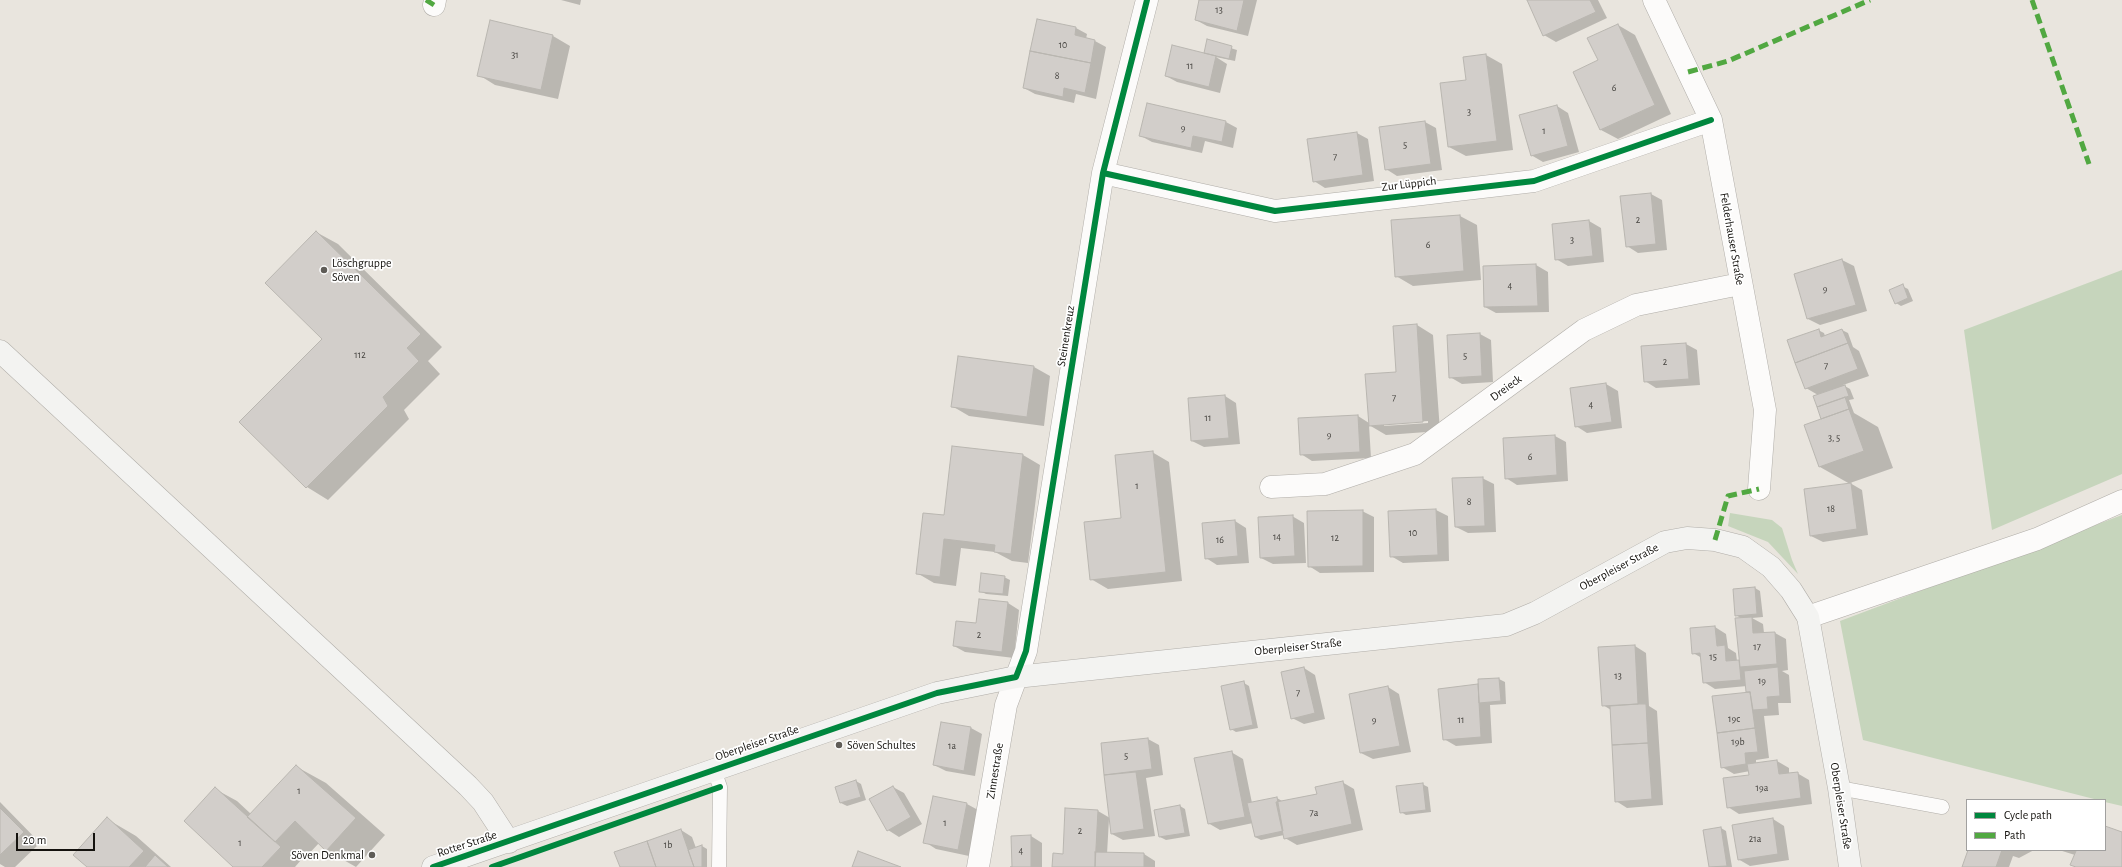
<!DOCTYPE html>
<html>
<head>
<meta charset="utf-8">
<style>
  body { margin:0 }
  #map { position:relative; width:2122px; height:867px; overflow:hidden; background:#e9e5de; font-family:"Alegreya Sans",sans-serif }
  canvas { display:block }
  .legend { position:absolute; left:1966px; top:799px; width:140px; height:52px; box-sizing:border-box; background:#fff; border:1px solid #a1a09f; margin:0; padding:5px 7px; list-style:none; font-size:12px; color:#14120e }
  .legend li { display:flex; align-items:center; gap:8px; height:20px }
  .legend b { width:20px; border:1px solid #a1a09f }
  .scale { position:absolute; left:16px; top:833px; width:79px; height:18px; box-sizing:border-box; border:2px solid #14120e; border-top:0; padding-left:5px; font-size:12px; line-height:14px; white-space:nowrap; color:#14120e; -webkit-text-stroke:3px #fff; paint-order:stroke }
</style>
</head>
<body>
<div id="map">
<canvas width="2122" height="867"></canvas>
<ul class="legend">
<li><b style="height:5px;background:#00873e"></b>Cycle path</li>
<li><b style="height:5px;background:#51a841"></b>Path</li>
</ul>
<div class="scale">20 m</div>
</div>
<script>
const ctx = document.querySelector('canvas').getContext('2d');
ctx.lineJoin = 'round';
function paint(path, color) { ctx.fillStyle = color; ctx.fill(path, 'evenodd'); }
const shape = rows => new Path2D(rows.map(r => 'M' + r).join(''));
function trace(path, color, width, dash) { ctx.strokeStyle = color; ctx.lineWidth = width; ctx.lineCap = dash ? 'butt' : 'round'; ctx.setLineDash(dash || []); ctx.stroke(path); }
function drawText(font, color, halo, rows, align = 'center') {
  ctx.font = font + ' "Alegreya Sans",sans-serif'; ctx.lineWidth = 3.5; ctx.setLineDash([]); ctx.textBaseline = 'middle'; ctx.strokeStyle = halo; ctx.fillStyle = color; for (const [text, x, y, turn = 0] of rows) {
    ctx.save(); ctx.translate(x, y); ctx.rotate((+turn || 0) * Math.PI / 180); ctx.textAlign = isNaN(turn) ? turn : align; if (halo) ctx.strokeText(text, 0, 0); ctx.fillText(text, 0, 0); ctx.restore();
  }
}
const green = shape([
  [2122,270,2122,474,1992,530,1964,330],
  [1730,513,1772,520,1782,528,1792,560,1798,574,1768,542,1728,526],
  [2122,515,2122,806,2105,802,2105,800,2098,800,1863,740,1840,621]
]);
const shadow = shape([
  [561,0,581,0,580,5],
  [1200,0,1257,0,1248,36,1207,26,1196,20],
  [1528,0,1598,0,1607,18,1556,42,1544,35],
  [1038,20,1076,28,1087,34,1086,39,1095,41,1106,47,1096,99,1076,94,1074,103,1035,94,1024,88],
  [491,22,553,36,570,46,558,99,495,85,479,75],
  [1618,25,1635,35,1671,114,1618,139,1601,130],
  [1208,41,1237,50,1235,61,1216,57,1227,64,1220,93,1177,82,1166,76,1211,55,1205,52],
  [1486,55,1502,64,1513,150,1466,156,1449,147,1468,81],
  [1557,106,1568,113,1579,152,1543,162,1531,155],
  [1226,122,1237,128,1233,148,1205,141,1202,153,1152,142,1141,136],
  [1425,122,1436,128,1442,170,1397,176,1386,169],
  [1357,133,1368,139,1374,181,1325,188,1314,181],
  [1651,194,1662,200,1667,250,1638,253,1627,246],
  [1460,216,1477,225,1481,280,1413,286,1396,276],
  [1589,221,1601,228,1604,262,1568,266,1556,259,1553,225],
  [316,232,338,244,442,347,428,361,440,374,404,410,409,419,328,500,307,487,241,422,323,339],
  [1842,260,1854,266,1867,311,1820,325,1808,319,1795,275],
  [1536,265,1548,272,1549,312,1496,313,1485,307,1484,267],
  [1902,286,1908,289,1913,301,1901,306,1896,303],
  [1417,325,1433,335,1440,431,1386,435,1369,425,1371,458,1312,461,1301,454,1358,416,1369,423,1397,373],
  [1428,421,1428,423,1384,426,1384,424],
  [1818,330,1824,333,1825,336,1842,330,1848,333,1853,347,1859,351,1869,376,1843,385,1850,389,1854,399,1849,400,1854,413,1878,427,1893,468,1850,483,1862,490,1868,535,1823,542,1811,536,1850,484,1820,467,1822,419,1818,395,1806,388],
  [1480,334,1491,340,1493,382,1462,384,1450,377],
  [1686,344,1697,350,1700,385,1656,388,1645,381],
  [1034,367,1050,376,1044,426,969,416,952,406],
  [1606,384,1618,391,1622,428,1587,433,1576,426,1571,389],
  [1225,396,1236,403,1240,444,1204,447,1192,441],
  [1555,436,1566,442,1568,481,1517,485,1506,478],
  [953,447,1023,455,1040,465,1028,563,1012,561,995,552,961,548,956,586,934,583,917,573,945,517],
  [1152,452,1169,462,1182,581,1108,589,1091,579,1122,519],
  [1482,478,1494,484,1496,532,1468,533,1456,527],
  [1436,510,1448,516,1449,561,1403,563,1391,556,1389,512],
  [1362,511,1374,517,1374,572,1320,573,1309,566],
  [1292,516,1304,523,1306,563,1273,564,1261,558],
  [1235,521,1246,528,1249,563,1217,565,1206,558],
  [1004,577,1010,580,1008,596,986,594,980,591],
  [1755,588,1760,591,1763,617,1752,618,1763,624,1764,633,1775,633,1786,639,1788,670,1782,671,1789,675,1791,703,1778,703,1779,715,1764,716,1769,758,1756,760,1756,764,1777,761,1789,768,1789,774,1797,773,1809,780,1812,804,1739,814,1728,807,1750,775,1750,771,1734,774,1722,767,1747,693,1747,686,1715,689,1704,682,1702,658,1693,653,1715,627,1726,634,1728,648,1736,653,1737,661,1740,661,1742,619,1736,615],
  [1008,603,1019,610,1014,658,965,652,954,646,977,624],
  [1635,646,1646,653,1649,706,1657,711,1663,805,1627,808,1616,801,1611,710,1603,705],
  [1304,668,1315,675,1325,719,1304,724,1292,718],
  [1499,679,1505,682,1506,704,1490,705,1492,743,1456,746,1444,739,1439,689,1479,685,1479,680],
  [1244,683,1249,686,1258,728,1236,732,1231,729],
  [1388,687,1399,694,1411,752,1373,759,1361,753,1350,695],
  [971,728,982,734,975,776,946,771,934,765],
  [1148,739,1159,745,1163,775,1146,778,1155,836,1123,840,1112,834,1109,819,1107,854,1144,854,1155,861,1155,867,1053,867,1098,811,1110,818,1102,744],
  [1231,752,1243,759,1252,803,1277,798,1282,801,1318,794,1342,782,1354,789,1363,830,1297,845,1285,838,1284,835,1261,840,1255,837,1253,823,1220,830,1208,823],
  [297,767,326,783,385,835,356,867,326,850,319,843,305,858,293,851,301,860,295,867,235,867,215,789,237,801,251,814],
  [856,781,861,784,866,800,847,806,841,803],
  [1422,784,1428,787,1431,812,1406,815,1401,812],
  [893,787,904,793,922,824,899,837,888,830,870,800],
  [934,797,967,804,978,810,969,856,936,849,925,842],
  [0,802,40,843,15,867,5,867,0,864],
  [1180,806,1185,809,1190,836,1166,840,1160,837],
  [107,819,136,836,171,867,88,867],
  [1773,819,1784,826,1789,860,1750,866,1738,859],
  [1721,828,1726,831,1732,867,1710,867,1704,831],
  [2105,829,2122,834,2122,867,2076,867,2075,855,2059,850,2105,850],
  [681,830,692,837,696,848,702,846,707,849,707,867,621,867],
  [1031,836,1042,843,1042,867,1013,867],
  [1969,850,2034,850,2019,858,2013,856,2009,867,1963,867]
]);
const building = shape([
  [1199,0,1244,0,1237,31,1195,20,1199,0],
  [1527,0,1590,0,1596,12,1543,36,1527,0],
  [1037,19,1076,27,1075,35,1095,40,1091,63,1030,51,1037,19],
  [490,20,553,35,541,90,477,76,490,20],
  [1618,24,1655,105,1600,130,1573,72,1598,60,1587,38,1618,24],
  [1207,39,1232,46,1229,59,1204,53,1207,39],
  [1172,45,1216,56,1209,87,1165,76,1172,45],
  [1030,51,1091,63,1085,93,1064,88,1063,97,1023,88,1030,51],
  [1486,54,1497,141,1448,147,1440,83,1466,80,1463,57,1486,54],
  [1147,103,1226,121,1222,142,1193,136,1191,148,1139,136,1147,103],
  [1557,105,1568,146,1531,156,1519,115,1557,105],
  [1425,121,1431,164,1385,170,1379,127,1425,121],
  [1357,132,1363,175,1313,182,1307,139,1357,132],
  [1651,193,1656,244,1626,247,1620,196,1651,193],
  [1460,215,1464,271,1395,277,1391,220,1460,215],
  [1589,220,1593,256,1555,260,1552,224,1589,220],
  [316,231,421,334,407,348,419,361,383,397,388,406,306,488,239,422,322,339,265,283,316,231],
  [1842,259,1856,305,1807,319,1794,274,1842,259],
  [1536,264,1538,306,1484,307,1483,266,1536,264],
  [1903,284,1908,298,1895,304,1889,290,1903,284],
  [1417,324,1423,422,1369,426,1365,374,1396,372,1393,326,1417,324],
  [1819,329,1821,337,1842,329,1848,343,1795,363,1787,340,1819,329],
  [1480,333,1482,376,1449,378,1447,335,1480,333],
  [1686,343,1689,379,1644,382,1641,346,1686,343],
  [1848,343,1858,369,1805,389,1795,363,1848,343],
  [958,356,1034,366,1027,417,951,407,958,356],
  [1606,383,1612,422,1575,427,1570,388,1606,383],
  [1845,385,1849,396,1817,407,1813,396,1845,385],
  [1225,395,1229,438,1191,441,1188,398,1225,395],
  [1845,397,1849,409,1821,419,1817,407,1845,397],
  [1849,409,1864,451,1819,467,1804,425,1849,409],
  [1358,415,1360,452,1300,455,1298,418,1358,415],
  [1555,435,1557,475,1505,479,1503,438,1555,435],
  [952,446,1023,454,1011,554,994,552,995,545,944,539,940,577,916,574,923,513,944,515,952,446],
  [1153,451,1166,572,1090,580,1084,522,1121,518,1115,455,1153,451],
  [1483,477,1485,526,1455,527,1452,478,1483,477],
  [1851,483,1857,529,1810,536,1804,489,1851,483],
  [1436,509,1438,555,1390,557,1388,511,1436,509],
  [1363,510,1363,566,1308,567,1307,511,1363,510],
  [1293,515,1295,556,1260,558,1258,517,1293,515],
  [1235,520,1238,556,1205,559,1202,523,1235,520],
  [981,573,1005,576,1003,594,979,592,981,573],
  [1755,587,1757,614,1735,616,1733,589,1755,587],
  [979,599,1008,602,1002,652,953,646,956,621,976,623,979,599],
  [1752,617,1753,633,1775,632,1777,664,1740,667,1735,618,1752,617],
  [1715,626,1717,646,1725,645,1726,661,1739,660,1741,680,1703,683,1700,653,1692,654,1690,628,1715,626],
  [1635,645,1638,704,1602,706,1598,647,1635,645],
  [1304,667,1315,713,1291,719,1281,672,1304,667],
  [1778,667,1780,696,1767,697,1768,709,1753,710,1750,692,1746,692,1744,671,1778,667],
  [1499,678,1501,701,1479,703,1478,679,1499,678],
  [1244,681,1253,725,1230,730,1221,686,1244,681],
  [1478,684,1481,737,1443,740,1438,689,1478,684],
  [1388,686,1400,746,1360,753,1349,694,1388,686],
  [1750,692,1755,728,1717,733,1712,696,1750,692],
  [1638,704,1646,704,1648,743,1612,745,1610,706,1638,704],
  [941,722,971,727,964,771,933,765,941,722],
  [1755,728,1758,752,1745,753,1746,764,1721,768,1717,733,1755,728],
  [1148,738,1152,769,1104,775,1101,743,1148,738],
  [1648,743,1652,799,1615,802,1612,745,1648,743],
  [1232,751,1245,817,1208,824,1194,758,1232,751],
  [1777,760,1779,774,1798,772,1801,798,1727,808,1723,778,1749,775,1747,764,1777,760],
  [296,765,356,818,326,851,295,821,275,842,247,817,296,765],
  [1136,772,1144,829,1111,834,1104,775,1136,772],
  [856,780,861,797,840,803,835,787,856,780],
  [1343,781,1352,824,1284,839,1276,802,1317,794,1315,787,1343,781],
  [1423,783,1426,810,1400,813,1396,786,1423,783],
  [893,786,911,817,887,831,869,799,893,786],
  [215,787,281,847,262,867,233,867,184,821,215,787],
  [933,796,967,803,958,850,923,843,933,796],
  [1277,797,1283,831,1255,837,1247,803,1277,797],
  [1180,805,1185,833,1159,837,1154,810,1180,805],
  [0,808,24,832,0,855,0,808],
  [1065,808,1098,810,1095,867,1052,867,1053,853,1063,854,1065,808],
  [107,817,144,851,129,867,87,867,73,855,107,817],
  [1773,818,1778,854,1738,860,1732,825,1773,818],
  [2105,826,2122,832,2122,867,2076,867,2070,865,2076,851,2074,850,2105,850,2105,826],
  [1721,827,1727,866,1709,867,1703,830,1721,827],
  [681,829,694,867,656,867,647,841,681,829],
  [1031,835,1031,867,1010,867,1012,867,1011,836,1031,835],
  [647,841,656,867,620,867,614,852,647,841],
  [702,845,702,867,694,867,688,850,702,845],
  [1968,850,2002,850,1996,867,1962,867,1968,850],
  [858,851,901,867,852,867,858,851],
  [1095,852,1144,853,1144,867,1095,867,1095,852],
  [155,855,168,867,145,867,155,855]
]);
const lane = shape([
  [714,770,720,787,719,867],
  [1839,788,1942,807]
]);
const street = shape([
  [1654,0,1711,120,1765,410,1759,489],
  [434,5,435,0],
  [1103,173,1275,211,1534,181,1711,120],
  [1271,487,1325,484,1415,454,1584,330,1636,305,1740,284],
  [1808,617,2037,539,2122,501],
  [978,867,1006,705,1026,651,1103,173,1147,0]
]);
const secondary = shape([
  [0,351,468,786,483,802,509,842],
  [433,867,937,693,1016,677,1506,625,1535,613,1665,542,1687,538,1715,540,1743,547,1771,567,1791,590,1808,617,1839,788,1850,867]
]);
const quiet = shape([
  [426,0,434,5],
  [2032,0,2089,164],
  [1688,72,1728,61,1870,0],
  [1715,540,1728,496,1759,489]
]);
const cycleway = shape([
  [1103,173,1275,211,1534,181,1711,120],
  [433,867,937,693,1016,677,1026,651,1103,173,1147,0],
  [492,867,720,787]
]);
const markers = [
  [324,270,4,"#5f5c57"],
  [839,745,4,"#5f5c57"],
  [372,855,4,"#5f5c57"]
];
const numberNames = [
  ["13",1219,10],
  ["10",1063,45],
  ["31",515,55],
  ["11",1190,66],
  ["8",1057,76],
  ["6",1614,88],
  ["3",1469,112],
  ["9",1183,128],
  ["1",1544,131],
  ["5",1405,145],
  ["7",1335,157],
  ["2",1638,220],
  ["3",1572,240],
  ["6",1428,245],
  ["4",1510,286],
  ["9",1825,289],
  ["112",360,355],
  ["5",1465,356],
  ["2",1665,362],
  ["7",1826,366],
  ["7",1394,398],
  ["4",1591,405],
  ["11",1208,418],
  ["9",1329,435],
  ["3, 5",1834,438],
  ["6",1530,457],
  ["1",1137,486],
  ["8",1469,502],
  ["18",1831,509],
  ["10",1413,533],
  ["14",1277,537],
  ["12",1335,538],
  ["16",1220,540],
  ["2",979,635],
  ["17",1757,647],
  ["15",1713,657],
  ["13",1618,676],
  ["19",1762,681],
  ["7",1298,693],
  ["19c",1734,719],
  ["9",1374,720],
  ["11",1461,720],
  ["19b",1738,742],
  ["1a",952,746],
  ["5",1126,756],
  ["19a",1762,788],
  ["1",299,791],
  ["7a",1314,813],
  ["1",945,823],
  ["2",1080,831],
  ["21a",1755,839],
  ["1",240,843],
  ["1b",668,845],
  ["4",1021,851]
];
const streetNames = [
  ["Zur Lüppich",1409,184,-7],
  ["Felderhauser Straße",1732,239,80],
  ["Steinenkreuz",1066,336,-81],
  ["Dreieck",1506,388,-36],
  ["Oberpleiser Straße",1619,567,-28],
  ["Oberpleiser Straße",1298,647,-6],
  ["Oberpleiser Straße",757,743,-19],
  ["Zinnestraße",995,771,-81],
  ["Oberpleiser Straße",1841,806,81],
  ["Rotter Straße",467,844,-18]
];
const poiNames = [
  ["Löschgruppe",332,263],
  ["Söven",332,277],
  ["Söven Schultes",847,745],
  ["Söven Denkmal",364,855,"right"]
];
paint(green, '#c6d5bc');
paint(shadow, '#0003');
paint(building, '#d2ceca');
trace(building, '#b9b6b0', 1);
trace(lane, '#b0ada8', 15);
trace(street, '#b0ada8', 23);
trace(secondary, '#b0ada8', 23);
trace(lane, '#fcfbfa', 14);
trace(street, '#fcfbfa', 22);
trace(secondary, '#f3f3f1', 22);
trace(quiet, '#51a841', 5, [10, 5]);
trace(cycleway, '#00873e', 6);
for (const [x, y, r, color] of markers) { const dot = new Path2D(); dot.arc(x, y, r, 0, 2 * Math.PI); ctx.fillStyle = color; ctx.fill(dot); trace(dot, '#fff', 1.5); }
drawText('10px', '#44423e', null, numberNames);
drawText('12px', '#14120e', '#fff', streetNames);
drawText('12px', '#14120e', '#fff', poiNames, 'left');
</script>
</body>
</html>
